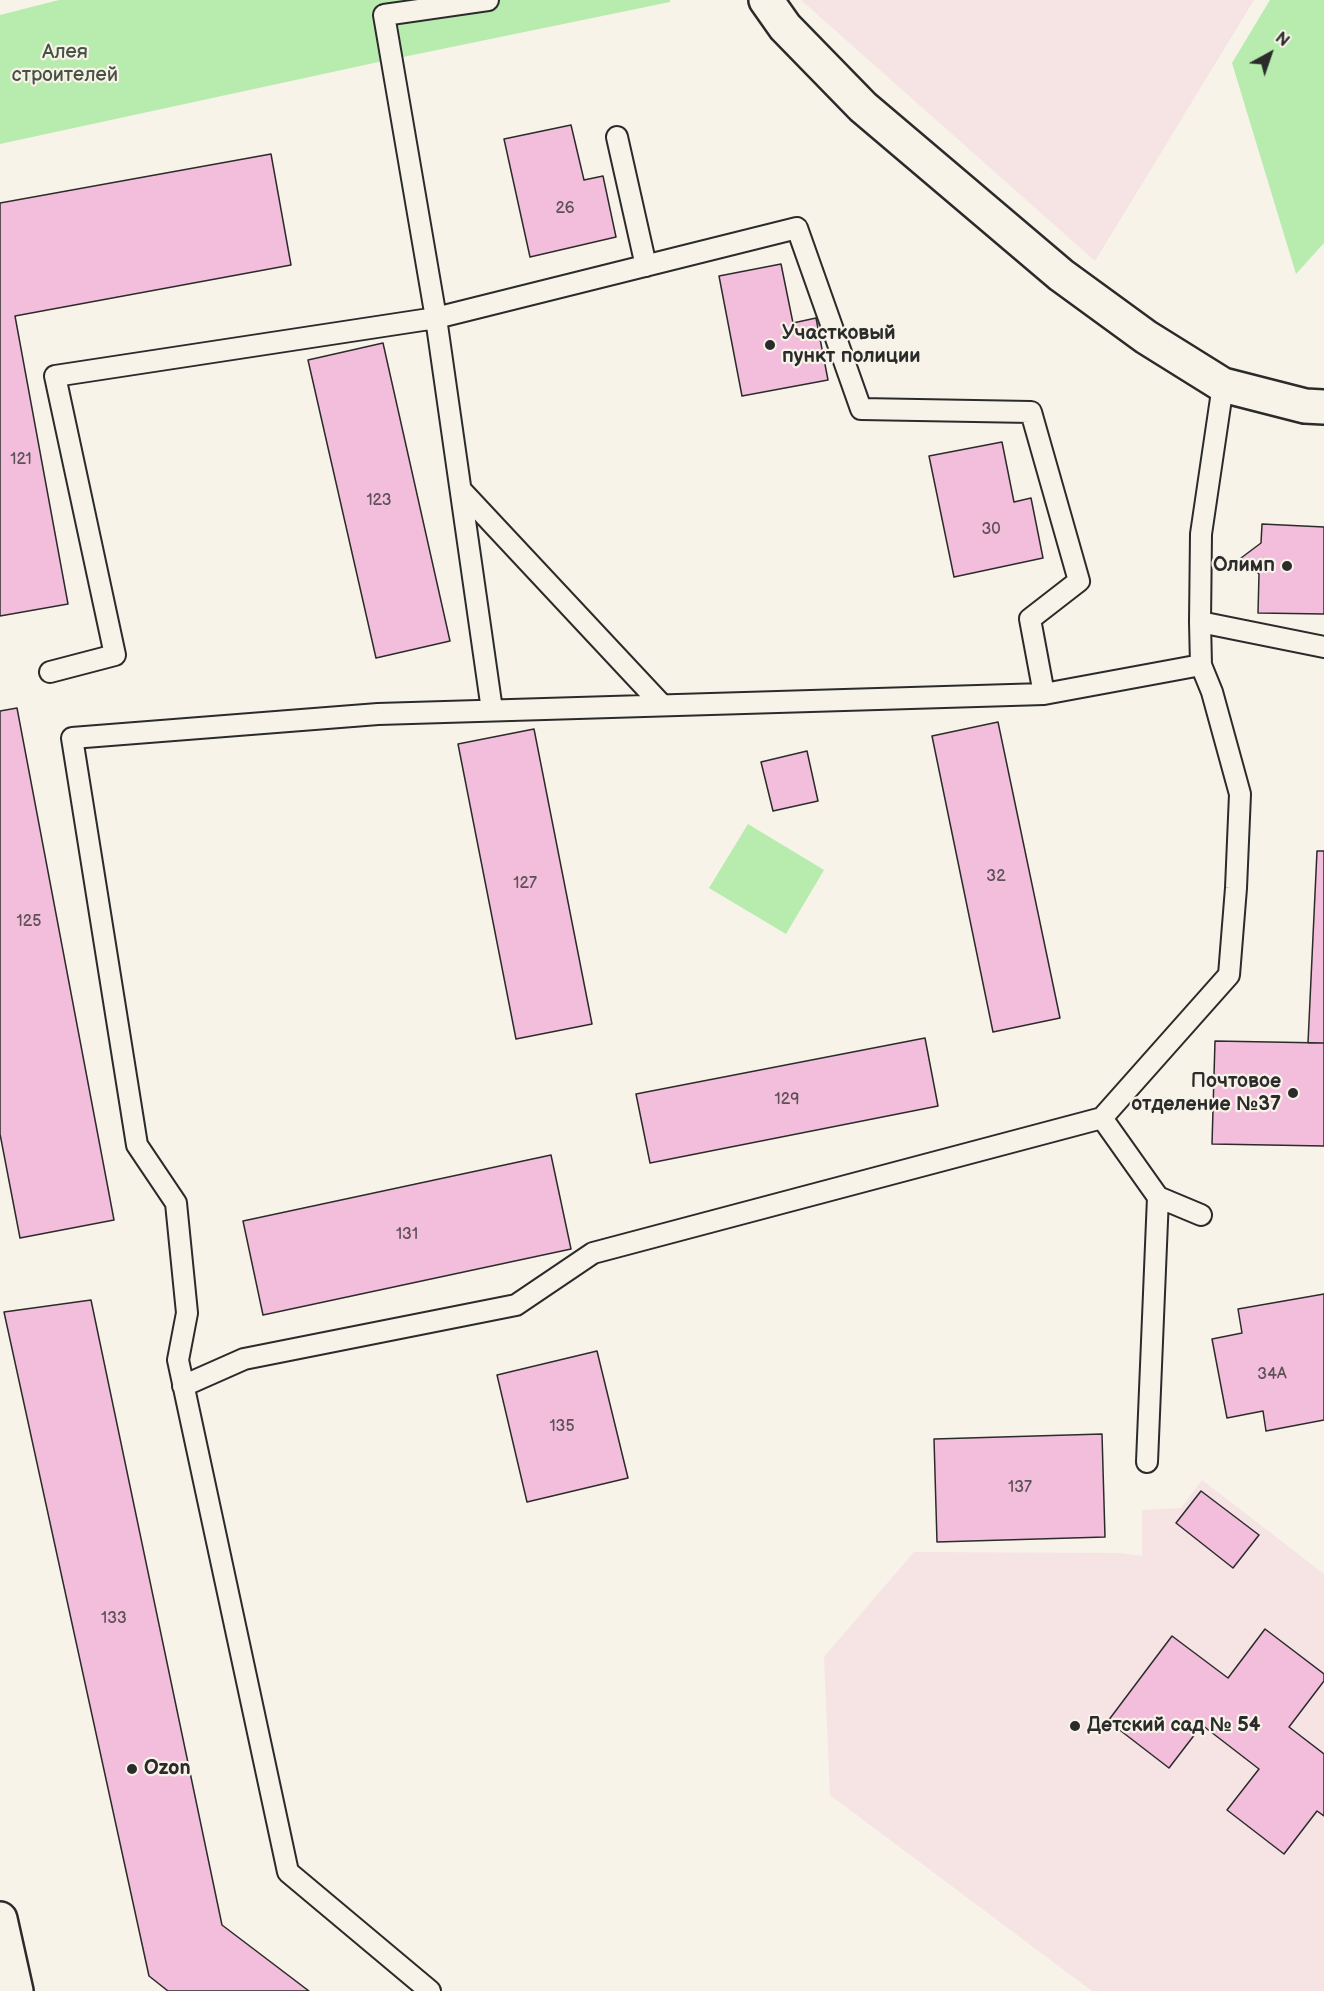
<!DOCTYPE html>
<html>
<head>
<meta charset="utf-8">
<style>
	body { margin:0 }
	#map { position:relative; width:1324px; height:1991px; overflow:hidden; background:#f7f3e8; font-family:"Balsamiq Sans",sans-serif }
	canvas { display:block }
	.north { position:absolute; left:1240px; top:24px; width:60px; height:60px; -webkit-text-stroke:4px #f7f3e8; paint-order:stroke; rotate:40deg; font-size:16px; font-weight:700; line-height:24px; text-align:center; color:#2b2b2b }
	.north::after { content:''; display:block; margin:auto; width:21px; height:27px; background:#2b2b2b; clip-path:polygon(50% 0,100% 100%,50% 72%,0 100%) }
</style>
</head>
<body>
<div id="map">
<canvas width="1324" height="1991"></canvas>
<div class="north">N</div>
</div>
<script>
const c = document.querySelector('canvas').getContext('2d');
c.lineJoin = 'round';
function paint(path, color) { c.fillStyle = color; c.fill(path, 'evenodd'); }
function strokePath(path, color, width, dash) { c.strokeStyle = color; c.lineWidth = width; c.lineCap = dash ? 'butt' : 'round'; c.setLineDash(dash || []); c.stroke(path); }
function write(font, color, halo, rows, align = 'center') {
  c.font = font + ' "Balsamiq Sans",sans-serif'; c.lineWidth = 4.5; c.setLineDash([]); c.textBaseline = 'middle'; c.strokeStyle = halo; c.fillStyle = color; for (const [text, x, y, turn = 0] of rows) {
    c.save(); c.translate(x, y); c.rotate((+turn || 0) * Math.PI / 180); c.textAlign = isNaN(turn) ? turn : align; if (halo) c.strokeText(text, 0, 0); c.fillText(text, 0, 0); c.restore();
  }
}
const built = new Path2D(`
	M801,0H1254L1095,261Z
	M1202,1480L1324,1574V1991H1092L830,1795L824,1657L914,1552L1119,1553L1142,1556V1510L1181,1508Z`);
const green = new Path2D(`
	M59,0H670V2L374,63L0,144V15Z
	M1270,0H1324V243L1296,274L1232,63Z
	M748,824L824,870L786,934L709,888Z`);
const building = new Path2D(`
	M571,125L584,180L603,176L616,237L530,257L504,139Z
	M271,154L291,265L15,316L68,604L0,616V203Z
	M781,264L793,323L816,318L828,380L742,396L719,276Z
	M383,343L450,641L376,658L308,360Z
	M1002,442L1014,502L1031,498L1043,558L954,577L929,456Z
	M1262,524L1324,527V614L1258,613L1259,574L1241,558L1261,543Z
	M17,708L114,1220L20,1238L0,1134V711Z
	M998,722L1060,1018L993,1032L932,736Z
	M534,729L592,1024L516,1039L458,744Z
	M807,751L818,801L773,811L761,762Z
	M1317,851H1324V1043H1308Z
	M925,1038L938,1106L650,1163L636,1094Z
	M1215,1041L1324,1043V1146L1212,1144Z
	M551,1155L571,1249L263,1315L243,1221Z
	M1324,1294V1420L1266,1431L1263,1411L1227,1418L1212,1339L1242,1333L1238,1309Z
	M91,1300L222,1925L309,1991H168L149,1976L4,1312Z
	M597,1351L628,1478L527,1502L497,1375Z
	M1102,1434L1105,1537L937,1542L934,1439Z
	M1201,1491L1259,1535L1233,1568L1176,1523Z
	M1265,1629L1324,1674V1681L1289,1727L1324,1754V1816L1317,1811L1284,1854L1227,1810L1259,1769L1202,1725L1169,1768L1108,1721L1172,1636L1228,1678Z`);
const service = new Path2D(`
	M617,137L646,266
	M461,490L662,705
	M1200,622L1201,534L1223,385
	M50,672L115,655L55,376L436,318L384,15L488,0
	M492,710L436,318L797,228L861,409L1031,412L1079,581L1030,619L1044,694L1201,665
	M1102,1118L1229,975L1236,888L1240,794L1212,692L1201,665L1200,622L1324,647
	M1158,1197L1201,1215
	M183,1386L244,1359L516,1305L593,1253L1102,1118L1158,1197L1147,1462
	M430,1991L288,1872L178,1360L187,1313L176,1203L137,1145L72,738L378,714L1044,694`);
const minor = new Path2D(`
	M766,0L785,27L863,107L1061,275L1146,337L1223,385L1305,406L1324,407`);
const primary = new Path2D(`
	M0,1919L16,1991`);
const markers = [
	[770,345,6,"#2b2b2b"],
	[1287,566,6,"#2b2b2b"],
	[1293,1093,6,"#2b2b2b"],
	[1075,1726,6,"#2b2b2b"],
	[132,1769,6,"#2b2b2b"]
];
const numberNames = [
	["26",565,209],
	["121",21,460],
	["123",379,501],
	["30",991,530],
	["32",996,877],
	["127",525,884],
	["125",29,922],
	["129",787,1100],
	["131",407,1235],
	["34А",1272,1375],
	["135",562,1427],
	["137",1020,1488],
	["133",114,1619]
];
const parkNames = [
	["Алея",65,53],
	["строителей",65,76]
];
const poiNames = [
	["Участковый",782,334],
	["пункт полиции",782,357],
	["Олимп",1275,566,"right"],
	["Почтовое",1281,1082,"right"],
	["отделение №37",1281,1105,"right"],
	["Детский сад № 54",1087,1726],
	["Ozon",144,1769]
];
paint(built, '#f6e3e4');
paint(green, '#b7ecae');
paint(building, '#f2bedb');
strokePath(building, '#2b2b2b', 1.5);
strokePath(service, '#2b2b2b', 24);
strokePath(minor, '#2b2b2b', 38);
strokePath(primary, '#2b2b2b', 38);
strokePath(service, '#f7f3e8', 20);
strokePath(minor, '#f7f3e8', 33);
strokePath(primary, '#f7f3e8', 33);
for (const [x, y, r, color] of markers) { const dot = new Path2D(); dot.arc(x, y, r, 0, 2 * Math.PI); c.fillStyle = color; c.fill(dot); strokePath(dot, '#f7f3e8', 2); }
write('16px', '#5d5057', null, numberNames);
write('20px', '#475245', '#f7f3e8', parkNames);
write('bold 20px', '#2b2b2b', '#f7f3e8', poiNames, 'left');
</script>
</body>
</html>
